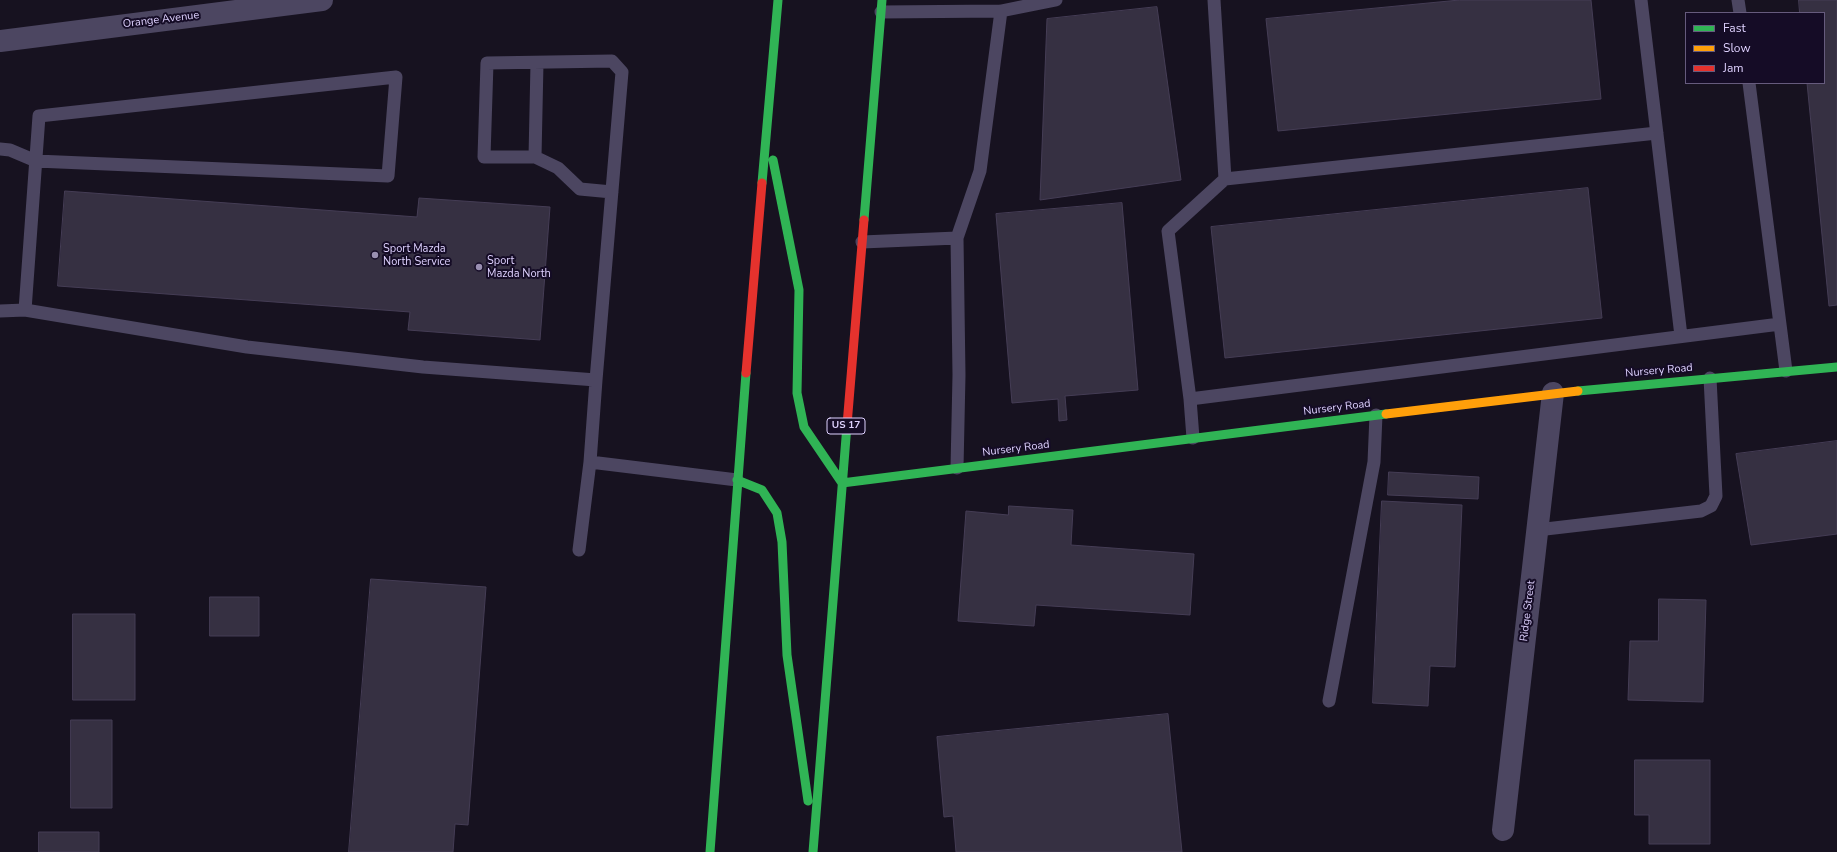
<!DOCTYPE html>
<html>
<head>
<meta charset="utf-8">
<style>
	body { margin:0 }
	#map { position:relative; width:1837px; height:852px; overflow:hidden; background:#171220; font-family:"Nunito Sans",sans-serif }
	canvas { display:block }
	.legend { position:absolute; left:1685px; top:12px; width:140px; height:72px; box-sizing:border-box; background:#150c26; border:1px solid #665b7d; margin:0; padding:5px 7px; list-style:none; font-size:12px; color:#dfd2ff }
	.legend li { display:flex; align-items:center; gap:8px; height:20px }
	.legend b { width:20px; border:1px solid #665b7d }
</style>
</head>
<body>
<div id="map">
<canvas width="1837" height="852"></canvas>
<ul class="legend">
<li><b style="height:5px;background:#30b455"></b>Fast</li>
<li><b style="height:5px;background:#ff9f0a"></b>Slow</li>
<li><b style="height:5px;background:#e5322d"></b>Jam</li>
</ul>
</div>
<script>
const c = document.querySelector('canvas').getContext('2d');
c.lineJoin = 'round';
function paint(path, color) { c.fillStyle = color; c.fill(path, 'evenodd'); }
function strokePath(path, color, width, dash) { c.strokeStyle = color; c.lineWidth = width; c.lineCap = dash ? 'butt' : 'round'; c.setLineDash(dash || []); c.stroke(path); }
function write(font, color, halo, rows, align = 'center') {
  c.font = font + ' "Nunito Sans",sans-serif'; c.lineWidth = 4; c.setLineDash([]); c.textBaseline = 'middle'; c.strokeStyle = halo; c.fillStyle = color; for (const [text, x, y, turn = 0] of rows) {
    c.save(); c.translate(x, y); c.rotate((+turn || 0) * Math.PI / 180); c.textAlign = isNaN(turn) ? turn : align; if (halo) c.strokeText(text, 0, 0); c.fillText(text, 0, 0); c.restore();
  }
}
const building = new Path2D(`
	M1460,0H1591L1601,99L1278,131L1266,19Z
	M1799,0H1837V305L1829,306L1807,83H1824V13H1800Z
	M1157,7L1181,180L1040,200L1047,19Z
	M1588,188L1602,318L1225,358L1211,227Z
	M65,191L417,217L419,198L550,207L540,340L408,330L410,312L58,286Z
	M1122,203L1138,390L1065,396L1067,420L1059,421L1058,399L1012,403L996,214Z
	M1837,441V534L1751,545L1736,454Z
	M1389,472L1479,477L1478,499L1388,495Z
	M1382,501L1462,505L1455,667L1430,666L1428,706L1373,703Z
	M1009,506L1073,510L1071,545L1194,554L1190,615L1036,605L1034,626L958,621L966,511L1008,515Z
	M371,579L486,587L468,825L455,824L453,852H349Z
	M210,597H259V636H210Z
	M1659,599L1706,600L1703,702L1628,700L1630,641H1658Z
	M73,614H135V700H73Z
	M1168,714L1182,852H956L953,816L944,817L937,737Z
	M71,720H112V808H71Z
	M1635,760H1710V844H1649V815H1635Z
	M39,832H99V852H39Z`);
const lane = new Path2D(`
	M1214,0L1225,179L1168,231L1190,399L1780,324
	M1641,0L1681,336
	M1738,0L1740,13
	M881,12L1001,11L1056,0
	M1749,83L1786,371
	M0,149L10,150L36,161L388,176L396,77L39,116L25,310L247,347L423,367L596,380L590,462
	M535,157L537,63
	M1225,179L1657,133
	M957,238L980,171L1001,11
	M862,242L957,238L959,375L957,468
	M0,311L25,310
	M596,380L622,72L612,61L487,63L484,157H535L558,168L580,189L612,192
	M1190,399L1193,438
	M1537,530L1701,511L1711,506L1716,496L1710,378
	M579,550L590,462L737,480
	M1329,701L1374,462L1376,415`);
const street = new Path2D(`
	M0,41L322,0
	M1503,830L1553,393`);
const fast = new Path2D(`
	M773,160L799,290L797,393L804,427L842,483
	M762,183L778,0
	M864,220L882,0
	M1578,391L1837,367
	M737,480L762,490L777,513L782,542L787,655L808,801
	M842,483L1386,414
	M710,852L746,373
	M813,852L847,425`);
const slow = new Path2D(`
	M1386,414L1578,391`);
const jam = new Path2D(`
	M746,373L762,183
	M847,425L864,220`);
const markers = [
	[375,255,4,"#998fb1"],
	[479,267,4,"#998fb1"]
];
const shields = [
	[846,426,38]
];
const shieldNames = [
	["US 17",846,426]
];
const streetNames = [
	["Orange Avenue",161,20,-7],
	["Nursery Road",1659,371,-5],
	["Nursery Road",1337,408,-7],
	["Nursery Road",1016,449,-7],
	["Ridge Street",1528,611,-83]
];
const poiNames = [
	["Sport Mazda",383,249],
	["North Service",383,262],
	["Sport",487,261],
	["Mazda North",487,274]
];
paint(building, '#363042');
strokePath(building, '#453d55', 1);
strokePath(lane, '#4c4661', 13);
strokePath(street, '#4c4661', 22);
strokePath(fast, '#30b455', 9);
strokePath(slow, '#ff9f0a', 9);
strokePath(jam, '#e5322d', 9);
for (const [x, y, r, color] of markers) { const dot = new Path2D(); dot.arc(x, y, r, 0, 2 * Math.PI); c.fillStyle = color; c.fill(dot); strokePath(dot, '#150c26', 1.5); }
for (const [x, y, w] of shields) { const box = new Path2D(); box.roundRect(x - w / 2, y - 8, w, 16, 3); c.fillStyle = '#150c26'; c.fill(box); strokePath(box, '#dfd2ff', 1); }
write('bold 10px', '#dfd2ff', null, shieldNames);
write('11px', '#dfd2ff', '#150c26', streetNames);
write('11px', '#dfd2ff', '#150c26', poiNames, 'left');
</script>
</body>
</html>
